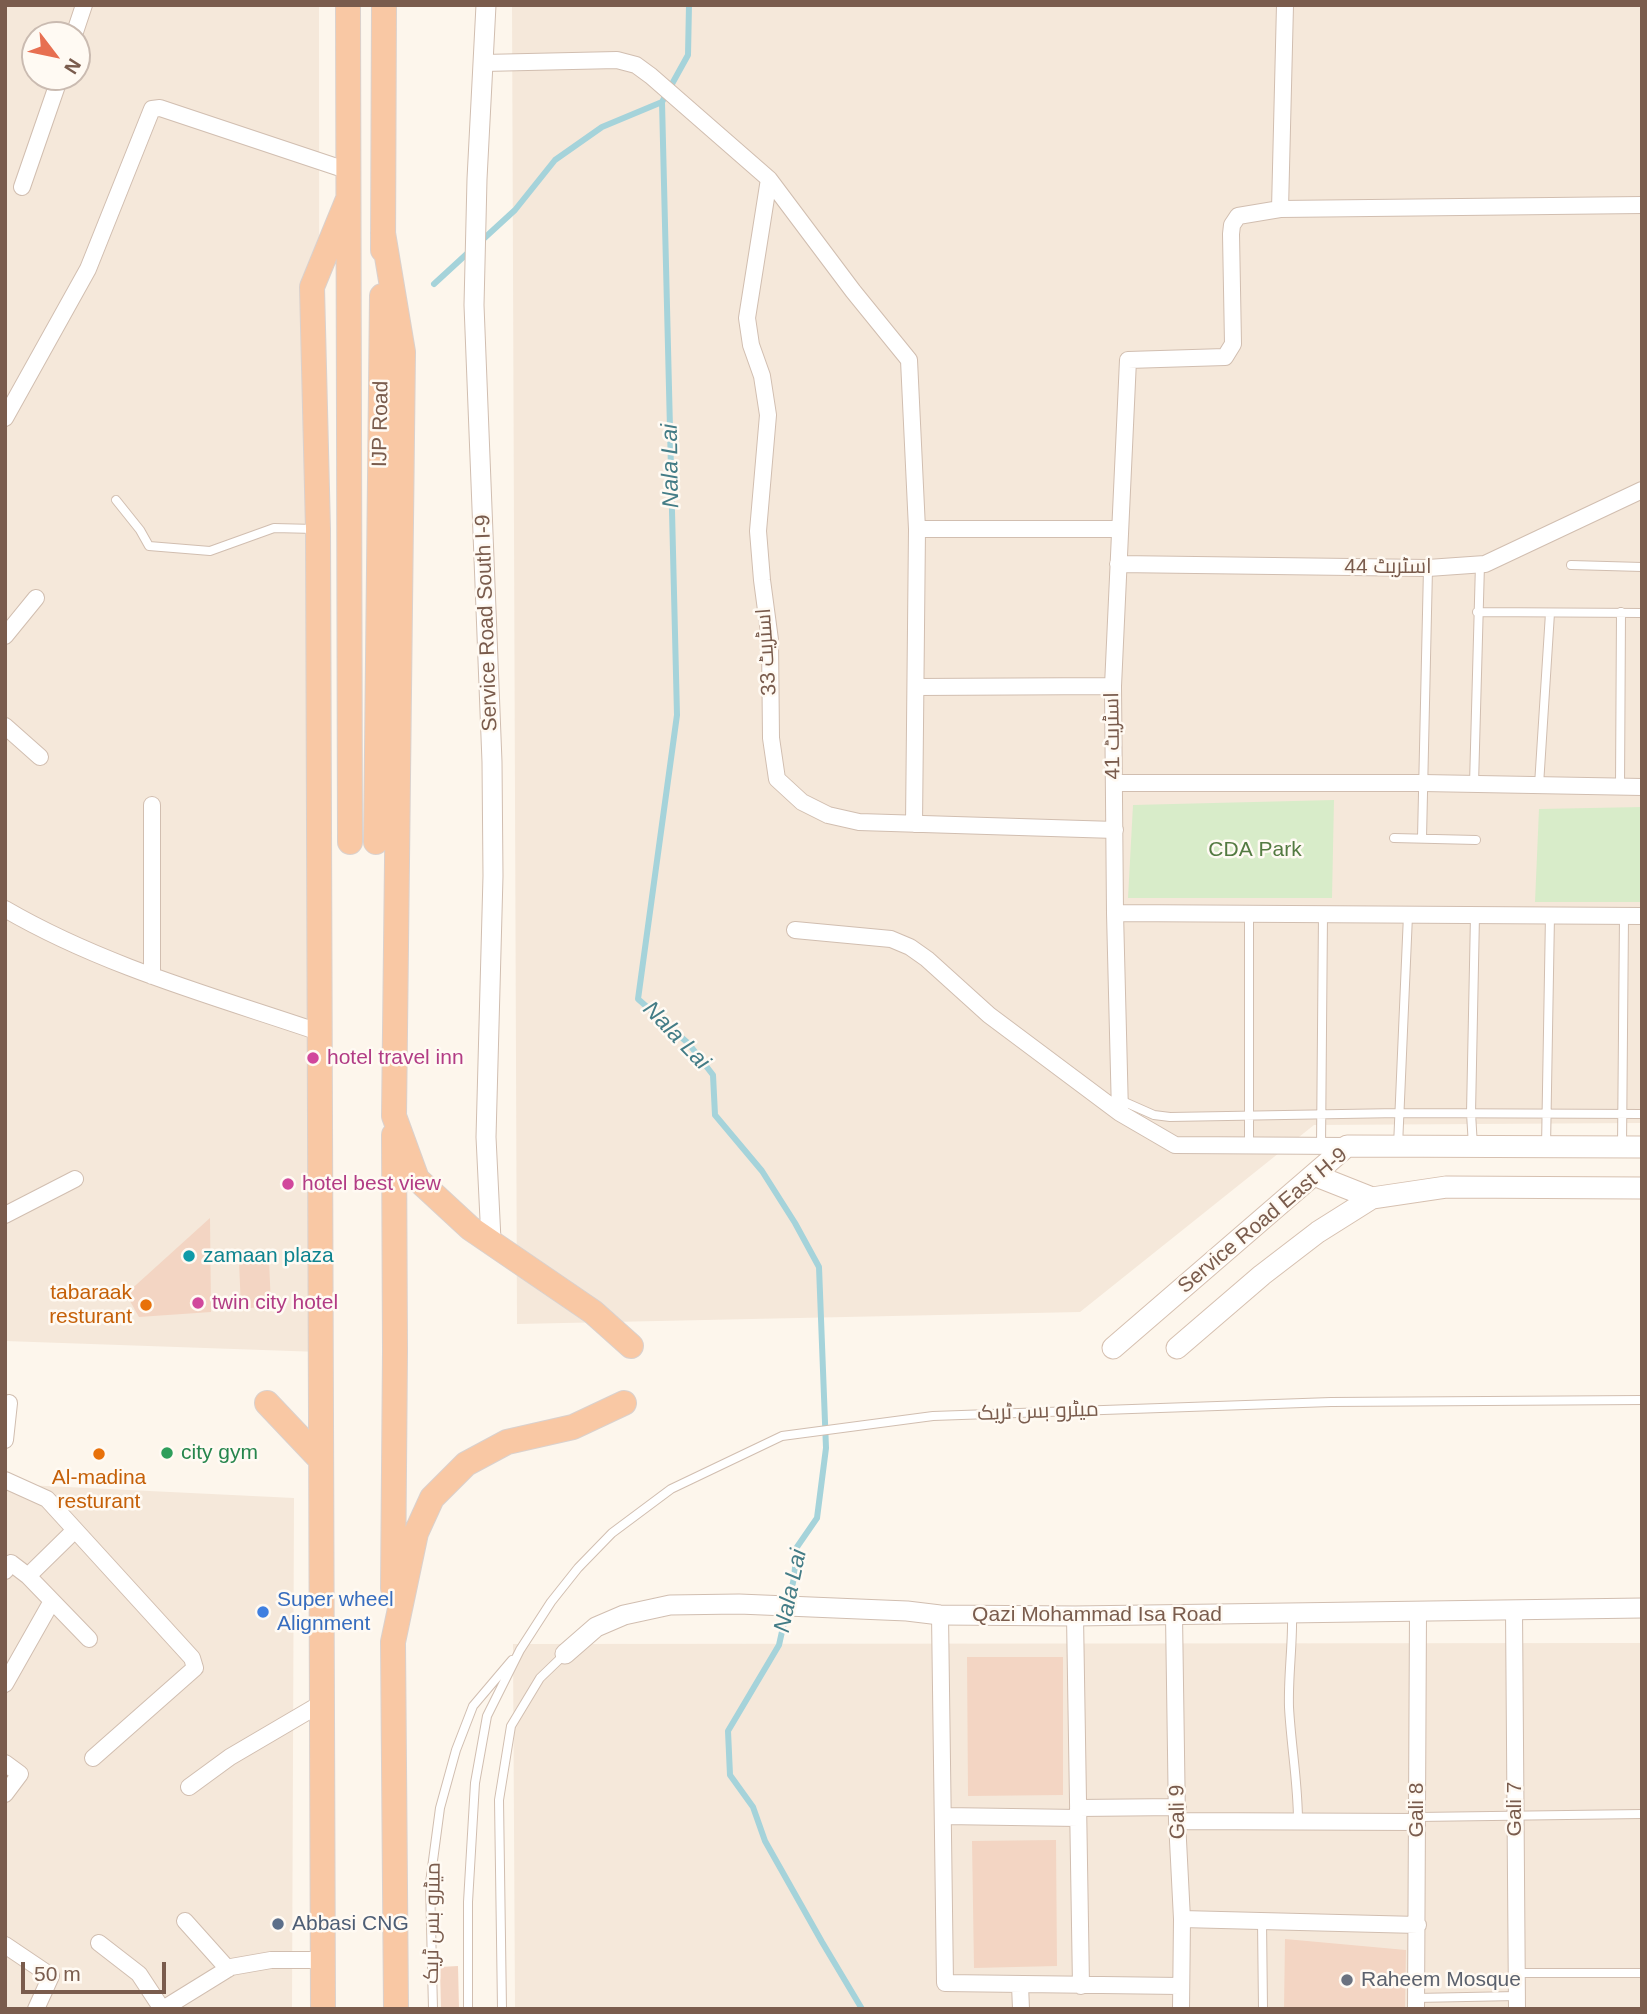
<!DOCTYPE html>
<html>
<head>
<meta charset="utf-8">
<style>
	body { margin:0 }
	#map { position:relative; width:1647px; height:2014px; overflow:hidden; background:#fdf6ec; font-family:Arial,sans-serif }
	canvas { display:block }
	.frame { position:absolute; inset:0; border:7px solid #7a5c4d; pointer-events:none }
	.north { position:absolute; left:21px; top:21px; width:70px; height:70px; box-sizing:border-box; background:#fffaf3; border:2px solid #cabbb1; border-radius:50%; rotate:122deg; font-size:19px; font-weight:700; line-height:28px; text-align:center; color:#7a5c4d }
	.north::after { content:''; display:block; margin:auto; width:24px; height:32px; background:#e76f51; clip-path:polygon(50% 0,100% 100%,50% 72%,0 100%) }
	.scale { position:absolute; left:21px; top:1962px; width:145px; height:32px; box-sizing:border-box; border:4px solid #7a5c4d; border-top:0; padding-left:9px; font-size:21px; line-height:24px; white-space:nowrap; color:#7a5c4d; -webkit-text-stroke:5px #fffaf3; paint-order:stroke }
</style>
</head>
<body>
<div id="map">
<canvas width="1647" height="2014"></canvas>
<div class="frame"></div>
<div class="north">N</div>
<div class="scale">50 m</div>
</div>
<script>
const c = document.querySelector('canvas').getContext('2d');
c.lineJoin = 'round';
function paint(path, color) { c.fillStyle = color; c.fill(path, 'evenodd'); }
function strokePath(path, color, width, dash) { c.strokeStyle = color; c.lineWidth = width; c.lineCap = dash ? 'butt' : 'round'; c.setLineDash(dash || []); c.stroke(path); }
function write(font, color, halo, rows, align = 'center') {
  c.font = font + ' Arial,Cairo,sans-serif'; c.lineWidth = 5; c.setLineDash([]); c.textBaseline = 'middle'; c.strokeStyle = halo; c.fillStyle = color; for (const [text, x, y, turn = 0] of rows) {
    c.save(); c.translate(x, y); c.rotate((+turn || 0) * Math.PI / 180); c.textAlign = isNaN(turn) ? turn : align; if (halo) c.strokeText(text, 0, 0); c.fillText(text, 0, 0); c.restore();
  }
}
const residential = new Path2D(`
	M5,5H319L320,1352L5,1341ZM35,35H77V77H35Z
	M512,5H1642V1123L1314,1125L1080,1312L517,1324Z
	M5,1484L294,1498L292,2009H5Z
	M1642,1643V2009H515L513,1644Z`);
const green = new Path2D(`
	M1334,800L1332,898H1128L1133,805Z
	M1642,807V902H1535L1539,809Z`);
const stream = new Path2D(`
	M689,5L688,55L662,102L677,715L638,999L689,1044L713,1075L715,1115L762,1171L795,1223L819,1267L826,1448L817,1518L797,1547L794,1578L779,1645L728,1731L730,1775L753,1807L765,1841L822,1942L862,2009
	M479,243L515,210L555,160L602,127L662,102
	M434,284L471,250`);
const building = new Path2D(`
	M210,1218L211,1312L139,1317L126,1294Z
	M269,1260L271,1306L241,1309L239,1261Z
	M967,1657H1063V1795L968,1796Z
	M1056,1840L1057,1966L974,1968L972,1841Z
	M1285,1939L1406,1950L1405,2009H1284Z
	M458,1966L459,2009H441L440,1967Z`);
const service = new Path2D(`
	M116,500L140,530L149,546L210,551L274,528L315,529
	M1571,565L1642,567
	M1477,612L1642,613
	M1474,784L1480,564
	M1539,785L1550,613
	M1620,786L1621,612
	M1394,838L1476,840
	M1422,838L1428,568
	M1249,914V1145
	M1120,1100L1154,1115L1170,1117L1399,1113L1642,1114
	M1321,1146L1323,914
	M1398,1146L1408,915
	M1473,1146L1471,1113L1475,915
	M1546,1147L1550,915
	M1622,1147L1624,916
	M1292,1613C1293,1644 1288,1675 1289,1707C1291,1745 1298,1783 1298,1821
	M1417,1817L1642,1814
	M1262,1921L1263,2009
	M1517,1973H1642
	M1416,1998L1517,1996
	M433,2009L430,1883L440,1808L456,1750L473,1706L512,1660
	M468,2009V1902L475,1783L487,1716L520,1650L551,1602L578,1568L612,1533L671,1489L782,1436L933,1416L1331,1402L1642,1400
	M502,2009L499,1800L511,1726L540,1678L565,1654`);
const minor = new Path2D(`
	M74,35L84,5
	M483,63L617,60L636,65L651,76L769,179L853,291L909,360L917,529L914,824
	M769,179L747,318L751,345L762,376L768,415L758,531L762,580L770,640L771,738L777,779L802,802L828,815L859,822L1115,830
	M22,187L60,77
	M1280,209L1285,5
	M5,418L88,269L152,109L160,108L349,171
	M917,529H1119
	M1118,564L1428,568L1485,564L1642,490
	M5,636L36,598
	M916,687L1113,686
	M5,726L40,757
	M1114,783H1423L1642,787
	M5,909C103,966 213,996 319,1032
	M1115,913L1642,916
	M795,930L891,939L910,947L927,959L989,1015L1120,1113L1175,1145L1347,1146
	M152,976V805
	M1120,1113L1115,913L1113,686L1128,360L1225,357L1233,344L1231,234L1232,225L1238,216L1280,209L1642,205
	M5,1215L75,1179
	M5,1440L9,1403
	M5,1480L47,1499L192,1658L195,1668L93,1758
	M75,1530L28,1576L89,1639
	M5,1571L11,1563L28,1576
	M1514,1610L1517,2009
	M940,1615L945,1983L1180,1986
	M1174,1615L1177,1821L1182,1919L1181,2009
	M1075,1616L1081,1986
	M5,1684L52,1601
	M5,1763L20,1774L5,1794
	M189,1787L230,1757L322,1703
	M1078,1808L1178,1807
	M945,1816L1078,1818
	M1177,1821L1417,1822
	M1182,1919L1418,1925
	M185,1921L228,1969
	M99,1943L139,1974L162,2009
	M5,1945L51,1976L36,2009
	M1020,1985L1021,2009
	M163,2009L231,1967L271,1960H322
	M1416,2009L1418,1612`);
const tertiary = new Path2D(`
	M486,5L477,179L474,305L492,762L493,876L486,1137L491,1240
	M565,1654L596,1627L624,1615L670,1605L739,1604L907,1611L940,1615L1075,1616L1642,1608`);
const secondary = new Path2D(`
	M1314,1175L1372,1198
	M1113,1348L1347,1146L1642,1147
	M1177,1348L1262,1275L1318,1232L1372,1198L1446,1187L1642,1188`);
const trunk = new Path2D(`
	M348,5L350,842
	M383,233L403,352L394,1116L417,1179L470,1228L593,1312L631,1346
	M383,250L384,5
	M376,842L382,296
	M267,1403L321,1460
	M393,1588L395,1351L394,1135
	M323,2009L318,529L312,287L348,199
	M396,2009L393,1642L416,1533L432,1498L466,1464L507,1442L573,1427L624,1403`);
const markers = [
	[313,1058,7,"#d1479c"],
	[288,1184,7,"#d1479c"],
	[189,1256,7,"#0f9aa8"],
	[198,1303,7,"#d1479c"],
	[146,1305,7,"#e8710a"],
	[167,1453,7,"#2e9e5b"],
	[99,1454,7,"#e8710a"],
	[263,1612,7,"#3f7fe0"],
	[278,1924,7,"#5c6f8a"],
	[1347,1980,7,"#6b7280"]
];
const streetNames = [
	["IJP Road",381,424,-89],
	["اسٹریٹ 44",1388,567],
	["Service Road South I-9",487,623,-92],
	["اسٹریٹ 33",767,652,-94],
	["اسٹریٹ 41",1113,736,-91],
	["Service Road East H-9",1263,1221,-40],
	["میٹرو بس ٹریک",1038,1412,-2],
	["Qazi Mohammad Isa Road",1097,1615],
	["Gali 7",1515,1809,-90],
	["Gali 8",1417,1810,-90],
	["Gali 9",1178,1812,-91],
	["میٹرو بس ٹریک",433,1923,-89]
];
const parkNames = [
	["CDA Park",1255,850]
];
const hotelNames = [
	["hotel travel inn",327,1058],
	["hotel best view",302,1184],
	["twin city hotel",212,1303]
];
const cultureNames = [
	["zamaan plaza",203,1256]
];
const foodNames = [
	["tabaraak",132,1293],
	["resturant",132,1317],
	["Al-madina",99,1478,"center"],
	["resturant",99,1502,"center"]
];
const leisureNames = [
	["city gym",181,1453]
];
const shopNames = [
	["Super wheel",277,1600],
	["Alignment",277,1624]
];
const serviceNames = [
	["Abbasi CNG",292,1924]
];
const worshipNames = [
	["Raheem Mosque",1361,1980]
];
const waterNames = [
	["Nala Lai",671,466,-91],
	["Nala Lai",676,1036,46],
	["Nala Lai",791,1591,-78]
];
paint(residential, '#f5e8da');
paint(green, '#d8ecc9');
strokePath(stream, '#a5d3da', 6);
paint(building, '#f3d5c3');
strokePath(service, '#d1beb0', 10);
strokePath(minor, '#d1beb0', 18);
strokePath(tertiary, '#d1beb0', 21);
strokePath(secondary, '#d6c0b0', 23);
strokePath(trunk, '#dad1cd', 26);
strokePath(service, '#fff', 8);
strokePath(minor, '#fff', 16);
strokePath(tertiary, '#fff', 19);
strokePath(secondary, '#fff', 21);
strokePath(trunk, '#f9c8a4', 24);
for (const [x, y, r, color] of markers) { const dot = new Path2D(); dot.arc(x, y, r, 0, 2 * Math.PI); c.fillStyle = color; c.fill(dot); strokePath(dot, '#fffaf3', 2.5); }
write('21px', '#7a5c4d', '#fffaf3', streetNames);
write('21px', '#537a41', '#fffaf3', parkNames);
write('21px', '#b23c85', '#fffaf3', hotelNames, 'left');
write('21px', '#0d838f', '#fffaf3', cultureNames, 'left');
write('21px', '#c56008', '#fffaf3', foodNames, 'right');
write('21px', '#27864d', '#fffaf3', leisureNames, 'left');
write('21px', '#366cbe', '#fffaf3', shopNames, 'left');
write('21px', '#4e5e75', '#fffaf3', serviceNames, 'left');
write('21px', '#5b616d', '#fffaf3', worshipNames, 'left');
write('italic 23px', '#437c86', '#fffaf3', waterNames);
</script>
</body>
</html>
